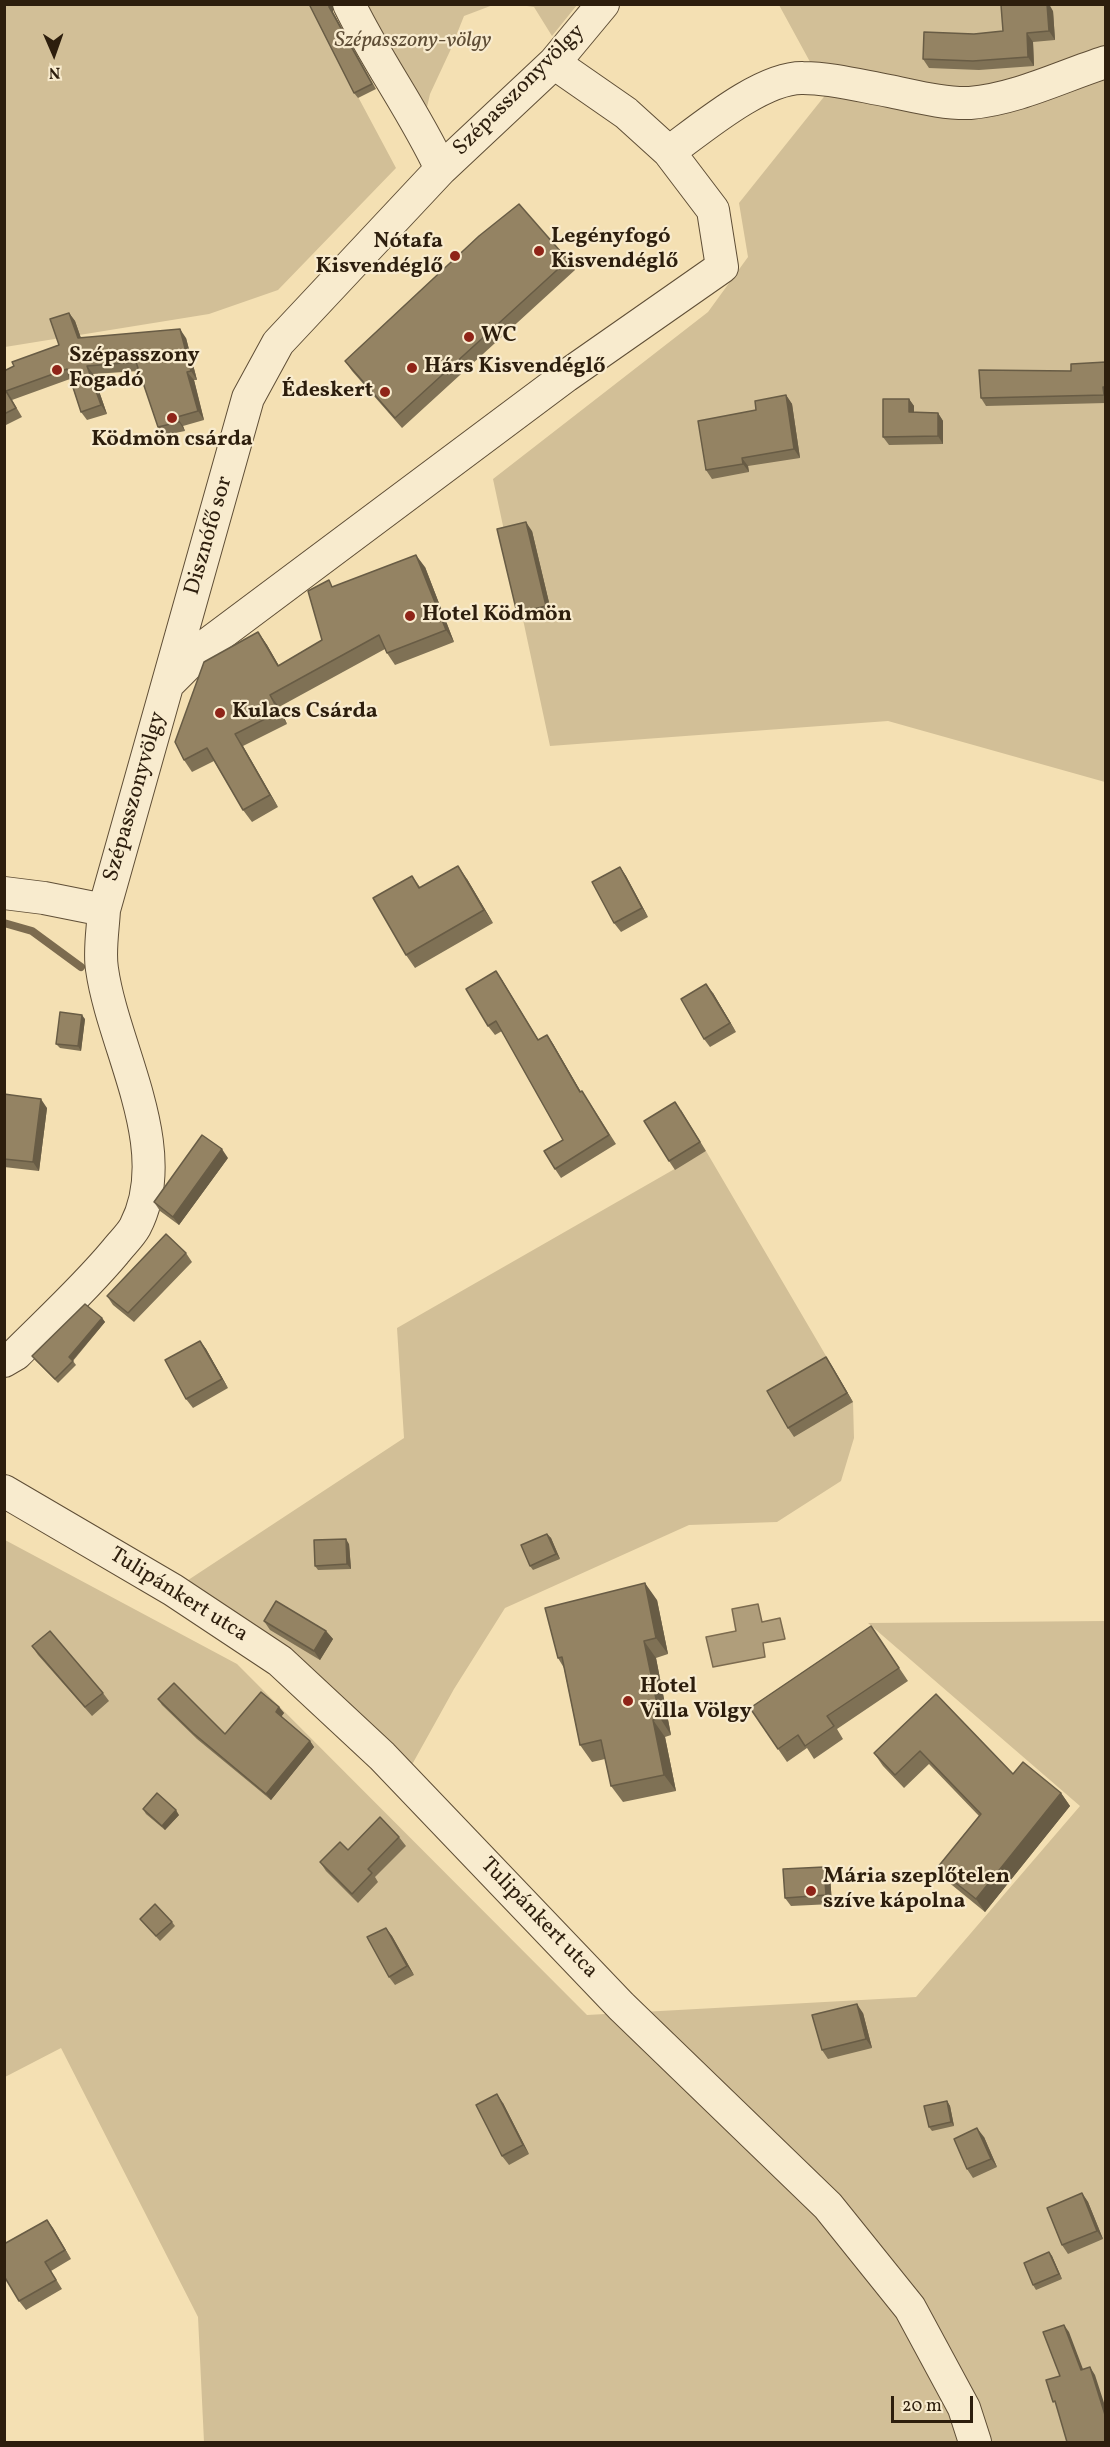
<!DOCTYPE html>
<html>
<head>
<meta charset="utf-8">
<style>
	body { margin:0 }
	#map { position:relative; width:1110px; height:2447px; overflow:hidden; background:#f4e0b3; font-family:Vollkorn,serif }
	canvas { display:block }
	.frame { position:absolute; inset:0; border:6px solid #2d1e0d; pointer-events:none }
	.north { position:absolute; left:24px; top:24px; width:60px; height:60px; -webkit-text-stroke:4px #f8ebce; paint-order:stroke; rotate:178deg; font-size:16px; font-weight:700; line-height:24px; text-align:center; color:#2d1e0d }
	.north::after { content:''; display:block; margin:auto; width:21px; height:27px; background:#2d1e0d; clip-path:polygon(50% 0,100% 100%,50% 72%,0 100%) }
	.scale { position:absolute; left:891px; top:2396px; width:82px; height:27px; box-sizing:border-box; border:3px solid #2d1e0d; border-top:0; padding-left:8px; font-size:18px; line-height:21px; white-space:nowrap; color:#2d1e0d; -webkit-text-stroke:4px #f8ebce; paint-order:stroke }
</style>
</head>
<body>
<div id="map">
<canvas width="1110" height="2447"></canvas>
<div class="frame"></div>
<div class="north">N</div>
<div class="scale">20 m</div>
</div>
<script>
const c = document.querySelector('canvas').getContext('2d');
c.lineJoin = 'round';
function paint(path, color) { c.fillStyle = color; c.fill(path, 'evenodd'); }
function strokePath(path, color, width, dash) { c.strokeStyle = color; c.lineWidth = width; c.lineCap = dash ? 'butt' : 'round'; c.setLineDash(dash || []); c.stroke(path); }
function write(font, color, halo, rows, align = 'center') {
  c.font = font + ' Vollkorn,serif'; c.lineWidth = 4.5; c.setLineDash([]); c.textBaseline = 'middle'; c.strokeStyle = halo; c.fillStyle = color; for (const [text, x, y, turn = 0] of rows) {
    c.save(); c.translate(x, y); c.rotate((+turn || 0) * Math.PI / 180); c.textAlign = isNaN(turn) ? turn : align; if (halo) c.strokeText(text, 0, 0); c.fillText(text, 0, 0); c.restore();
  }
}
const green = new Path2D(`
	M5,5H309L396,168L278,290L209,314L5,347Z
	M349,5H493L464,16L450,51L430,94L422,129Z
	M520,5L577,4V5L552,36L534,7Z
	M779,5H1105V782L888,721L550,746L493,479L708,312L748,257L739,203L827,93Z
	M706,1151L853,1402L854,1438L841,1481L777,1522L689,1525L505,1608L454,1689L404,1779L173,1590L404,1438L397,1328Z
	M5,1540L237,1664L587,2015L916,1997L1080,1806L868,1623L1105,1621V2442H204L198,2317L61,2048L5,2077Z`);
const water = new Path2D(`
	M758,1604L762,1622L780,1618L785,1639L763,1643L765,1657L713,1667L706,1637L736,1631L732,1609Z`);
const stream = new Path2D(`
	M4,923L32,931L81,967`);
const minor = new Path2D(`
	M349,4C377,62 414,111 441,169
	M669,152C702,128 762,77 803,78C832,78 861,86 889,91C914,96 944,104 970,103C1017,99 1062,76 1106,62
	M170,682L209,643L566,376L722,267L713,210L669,152L626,113L554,63
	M4,893L44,898L104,910
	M4,1361L16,1354C50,1320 85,1288 115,1252C121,1244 130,1236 135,1227C176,1149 113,1048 102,969C99,951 103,929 104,910L248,398L278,343L441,169L554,63L603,4
	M4,1491L173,1590L280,1661L382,1756L621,2006L828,2206L910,2308L964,2408L975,2442`);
const wall = new Path2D(`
	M309,4H333V12L376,89L358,98L354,93Z
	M1053,11L1055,40L1033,42L1034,66L979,70L929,68L923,59L974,34L1003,31Z
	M568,260L575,270L402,428L352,371L345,361Z
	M69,313L75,321L81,338H186L197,380H194L204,420L183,426L185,431L165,435L158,427L139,371L93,374L107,414L87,420L81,412L70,379L12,400L22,417L4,426V371L59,345Z
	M1106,362V403L986,406L981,398L1071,371Z
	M786,395L792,404L800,458L748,466L749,472L712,479L706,470L756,410Z
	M909,399L914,406V412L938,413L943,421V444L889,445L883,437Z
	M532,531L552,615L524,622L517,613Z
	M425,567L454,642L395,665L387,653L385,649L279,707L287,724L243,746L278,807L252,822L243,810L214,761L192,772L184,760L258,632L267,645L279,666L322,640L334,586Z
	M620,867L626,876L648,917L621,932L614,923Z
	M412,876L420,887L467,879L493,923L415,968L406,955Z
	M502,980L538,1040L547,1035L553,1044L581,1092L588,1100L616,1144L561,1178L555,1169L563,1140L502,1031L495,1035L488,1026Z
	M713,993L736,1032L710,1047L704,1039Z
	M85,1019L81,1051L60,1048L56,1044Z
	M4,1094L47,1108L39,1171L4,1167Z
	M681,1110L706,1151L675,1170L669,1161Z
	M228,1158L179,1225L160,1211L154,1202Z
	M186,1253L192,1262L134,1322L113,1305L107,1296Z
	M102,1318L105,1322L73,1361L76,1365L58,1383L36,1361L32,1356Z
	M200,1341L206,1349L228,1388L193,1408L186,1399Z
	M826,1357L853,1402L794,1437L788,1428Z
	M547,1534L551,1538L560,1559L533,1570L530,1566Z
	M349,1544L351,1569L318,1570L315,1566Z
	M657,1600L668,1654L656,1658L671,1735L665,1737L676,1791L623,1802L611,1786L605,1759L592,1762L580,1745L564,1668L558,1658Z
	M264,1621L326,1631L333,1639L320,1660L270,1630Z
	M871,1626L908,1681L837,1729L843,1739L814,1759L807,1748L787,1762L750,1708Z
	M32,1646L103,1693L109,1701L92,1716L38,1655Z
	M936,1694L1013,1774L1061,1793L1070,1806L985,1912L947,1881L937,1868L979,1816L929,1764L904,1788L883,1766L874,1753Z
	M158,1699L225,1734L279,1707L284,1713L281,1717L310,1741L314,1747L271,1800L197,1739L162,1705Z
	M143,1809L179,1815L165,1830L146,1814Z
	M399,1837L406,1846L375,1877L378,1882L358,1903L326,1871L320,1862L348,1850Z
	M830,1876L832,1904L791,1906L785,1898Z
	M140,1919L172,1922L175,1926L160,1941Z
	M386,1928L392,1936L414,1975L395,1985L389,1977Z
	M863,2013L872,2048L828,2059L822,2050Z
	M947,2101L950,2106L954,2126L932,2131L929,2127Z
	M503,2103L529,2154L509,2165L502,2156Z
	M984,2137L997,2167L973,2178L967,2169Z
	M1082,2193L1088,2202L1103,2239L1068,2254L1062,2245Z
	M47,2220L71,2259L51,2271L62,2289L26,2310L19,2301Z
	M1049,2252L1052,2256L1062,2279L1036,2290L1033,2285Z`);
const shadedWall = new Path2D(`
	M329,4H333V12L376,89L329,7Z
	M1047,4H1049L1053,11L1055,40L1049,31Z
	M1027,33L1033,42L1034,66L1028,57Z
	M69,313L75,321L84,347L78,338Z
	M180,329L186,338L197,380L191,371Z
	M87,366L93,374L107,414L101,405Z
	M187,372L194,380L204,420L198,411Z
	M1103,387L1106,390V398L1104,395Z
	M786,395L792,404L800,458L794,449Z
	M909,399L914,406V420L909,412Z
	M938,413L943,421V444L938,436Z
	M177,417L183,426L185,431L179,422Z
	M742,458L748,466L749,472L743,464Z
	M526,522L532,531L552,615L546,606Z
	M416,555L425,567L454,642L446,630Z
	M258,632L267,645L286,678L278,666Z
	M270,695L279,707L287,724L279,712Z
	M235,734L243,746L278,807L270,795Z
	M458,866L467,879L493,923L484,910Z
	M620,867L626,876L648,917L642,908Z
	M496,971L502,980L544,1049L538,1040Z
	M706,984L713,993L736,1032L730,1023Z
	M82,1015L85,1019L81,1051L78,1046Z
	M547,1035L553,1044L586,1101L580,1092Z
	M41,1099L47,1108L39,1171L33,1162Z
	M222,1149L228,1158L179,1225L173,1217Z
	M102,1318L105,1322L72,1361L69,1357Z
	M200,1341L206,1349L228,1388L222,1379Z
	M826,1357L832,1366L853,1402L847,1393Z
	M547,1534L551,1538L560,1559L556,1554Z
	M346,1539L349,1544L351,1569L347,1564Z
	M645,1583L657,1600L668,1654L656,1638Z
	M326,1631L333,1639L320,1660L314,1651Z
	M644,1641L656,1658L671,1735L660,1718Z
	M279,1707L284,1713L280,1718L276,1712Z
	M653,1720L665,1737L676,1791L664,1775Z
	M310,1741L314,1747L271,1800L266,1794Z
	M1061,1793L1070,1806L985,1912L976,1899Z
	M176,1810L179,1815L165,1830L162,1826Z
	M824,1867L830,1876L832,1904L826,1895Z
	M386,1928L392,1936L414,1975L407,1966Z
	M857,2004L863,2013L872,2048L866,2039Z
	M497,2094L503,2103L529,2154L523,2145Z
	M947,2101L950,2106L954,2126L951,2122Z
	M977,2128L984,2137L997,2167L991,2159Z
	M1082,2193L1088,2202L1103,2239L1097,2231Z
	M47,2220L53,2228L71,2259L65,2250Z
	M1049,2252L1052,2256L1062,2279L1059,2274Z
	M1064,2325L1069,2332L1086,2377L1081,2370Z
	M1090,2367L1095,2375L1106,2409V2418Z`);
const building = new Path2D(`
	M309,4H329V7L372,84L354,93Z
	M1012,4H1047L1049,31L1027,33L1028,57L973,61L923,59L924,32L974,34L1003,31L1001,5Z
	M519,204L568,260L395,418L345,361L479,236Z
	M69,313L78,338L180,329L191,371L187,372L198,411L177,417L179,422L158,427L136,362L87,366L101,405L81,412L67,369L6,391L16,408L4,414V371L14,366L12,362L59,345L50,319Z
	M1106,362V387H1103L1104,395L981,398L979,370L1071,371V364Z
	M786,395L794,449L742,458L743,464L706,470L698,421L756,410L755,401Z
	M883,399H909V412L938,413V436L883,437Z
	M526,522L546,606L517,613L497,529Z
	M416,555L446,630L387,653L379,635L270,695L279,712L235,734L270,795L243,810L207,748L184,760L175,742L204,662L258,632L278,666L322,640L308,591L329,580L332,587Z
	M458,866L484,910L406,955L373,898L412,876L419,888Z
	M620,867L642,908L614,923L592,882Z
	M496,971L538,1040L547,1035L580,1092L582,1091L609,1135L555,1169L544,1151L563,1140L496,1021L488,1026L466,989Z
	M706,984L730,1023L704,1039L681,999Z
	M60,1012L82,1015L78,1046L56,1044Z
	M4,1094L41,1099L33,1162L4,1159Z
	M675,1102L700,1142L669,1161L644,1121Z
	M202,1135L222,1149L173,1217L154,1202Z
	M166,1234L186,1253L128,1313L107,1296Z
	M85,1304L102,1318L69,1357L73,1361L55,1379L32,1356Z
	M200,1341L222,1379L186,1399L165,1360Z
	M826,1357L847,1393L788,1428L767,1391Z
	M547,1534L556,1554L530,1566L521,1545Z
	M346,1539L347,1564L315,1566L314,1540Z
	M645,1583L656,1638L644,1641L660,1718L653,1720L664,1775L611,1786L601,1740L580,1745L562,1657L558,1658L545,1608Z
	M276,1601L326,1631L314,1651L264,1621Z
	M871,1626L899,1668L827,1716L834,1726L805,1746L798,1735L778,1749L750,1708Z
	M50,1631L103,1693L85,1707L32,1646Z
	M174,1683L225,1734L261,1692L279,1707L276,1712L310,1741L266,1794L193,1733L158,1699Z
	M936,1694L1013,1774L1023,1762L1061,1793L976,1899L937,1868L981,1814L920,1751L895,1775L874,1753Z
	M157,1793L176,1810L162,1826L143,1809Z
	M380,1817L399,1837L368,1869L372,1873L352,1894L320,1862L340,1842L348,1850Z
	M824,1867L826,1895L785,1898L783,1869Z
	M155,1904L172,1922L156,1936L140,1919Z
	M386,1928L407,1966L389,1977L367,1937Z
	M857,2004L866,2039L822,2050L812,2015Z
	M497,2094L523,2145L502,2156L476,2105Z
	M947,2101L951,2122L929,2127L924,2106Z
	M977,2128L991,2159L967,2169L954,2139Z
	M1082,2193L1097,2231L1062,2245L1047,2208Z
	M47,2220L65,2250L45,2262L56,2280L19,2301L4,2276V2244Z
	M1049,2252L1059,2274L1033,2285L1024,2263Z
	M1064,2325L1081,2370L1090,2367L1106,2418V2442H1067L1055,2401L1053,2402L1046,2380L1060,2376L1043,2332Z`);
const markers = [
	[539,251,6,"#8f2418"],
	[455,256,6,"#8f2418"],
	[469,337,6,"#8f2418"],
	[412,368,6,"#8f2418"],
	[57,370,6,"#8f2418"],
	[385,392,6,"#8f2418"],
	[172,418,6,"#8f2418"],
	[410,616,6,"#8f2418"],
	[220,713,6,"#8f2418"],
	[628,1701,6,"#8f2418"],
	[811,1891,6,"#8f2418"]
];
const parkNames = [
	["Szépasszony-völgy",413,42]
];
const streetNames = [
	["Szépasszonyvölgy",520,91,-45],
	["Disznófő sor",210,536,-74],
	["Szépasszonyvölgy",136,797,-74],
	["Tulipánkert utca",178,1596,32],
	["Tulipánkert utca",538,1919,46]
];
const poiNames = [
	["Legényfogó",551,238],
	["Kisvendéglő",551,263],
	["Nótafa",443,243,"right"],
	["Kisvendéglő",443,268,"right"],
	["WC",481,337],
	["Szépasszony",69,357],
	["Fogadó",69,382],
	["Hárs Kisvendéglő",424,368],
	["Édeskert",373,392,"right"],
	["Ködmön csárda",172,441,"center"],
	["Hotel Ködmön",422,616],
	["Kulacs Csárda",232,713],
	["Hotel",640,1688],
	["Villa Völgy",640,1713],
	["Mária szeplőtelen",823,1878],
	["szíve kápolna",823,1903]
];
paint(green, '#d2bf97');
paint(water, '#b09e7b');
strokePath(water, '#7c6b4f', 1.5);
strokePath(stream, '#7c6b4f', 8);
strokePath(minor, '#5f4e36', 34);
strokePath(minor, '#f8ebce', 32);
paint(wall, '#7f7155');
paint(shadedWall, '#685c45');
paint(building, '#948363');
strokePath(building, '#685c45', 1.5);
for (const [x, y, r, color] of markers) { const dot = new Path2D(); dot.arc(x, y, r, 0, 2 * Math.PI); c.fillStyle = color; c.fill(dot); strokePath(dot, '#f8ebce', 2); }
write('italic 22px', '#5f4e36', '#f8ebce', parkNames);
write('22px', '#2d1e0d', '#f8ebce', streetNames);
write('bold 22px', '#2d1e0d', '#f8ebce', poiNames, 'left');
</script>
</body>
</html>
